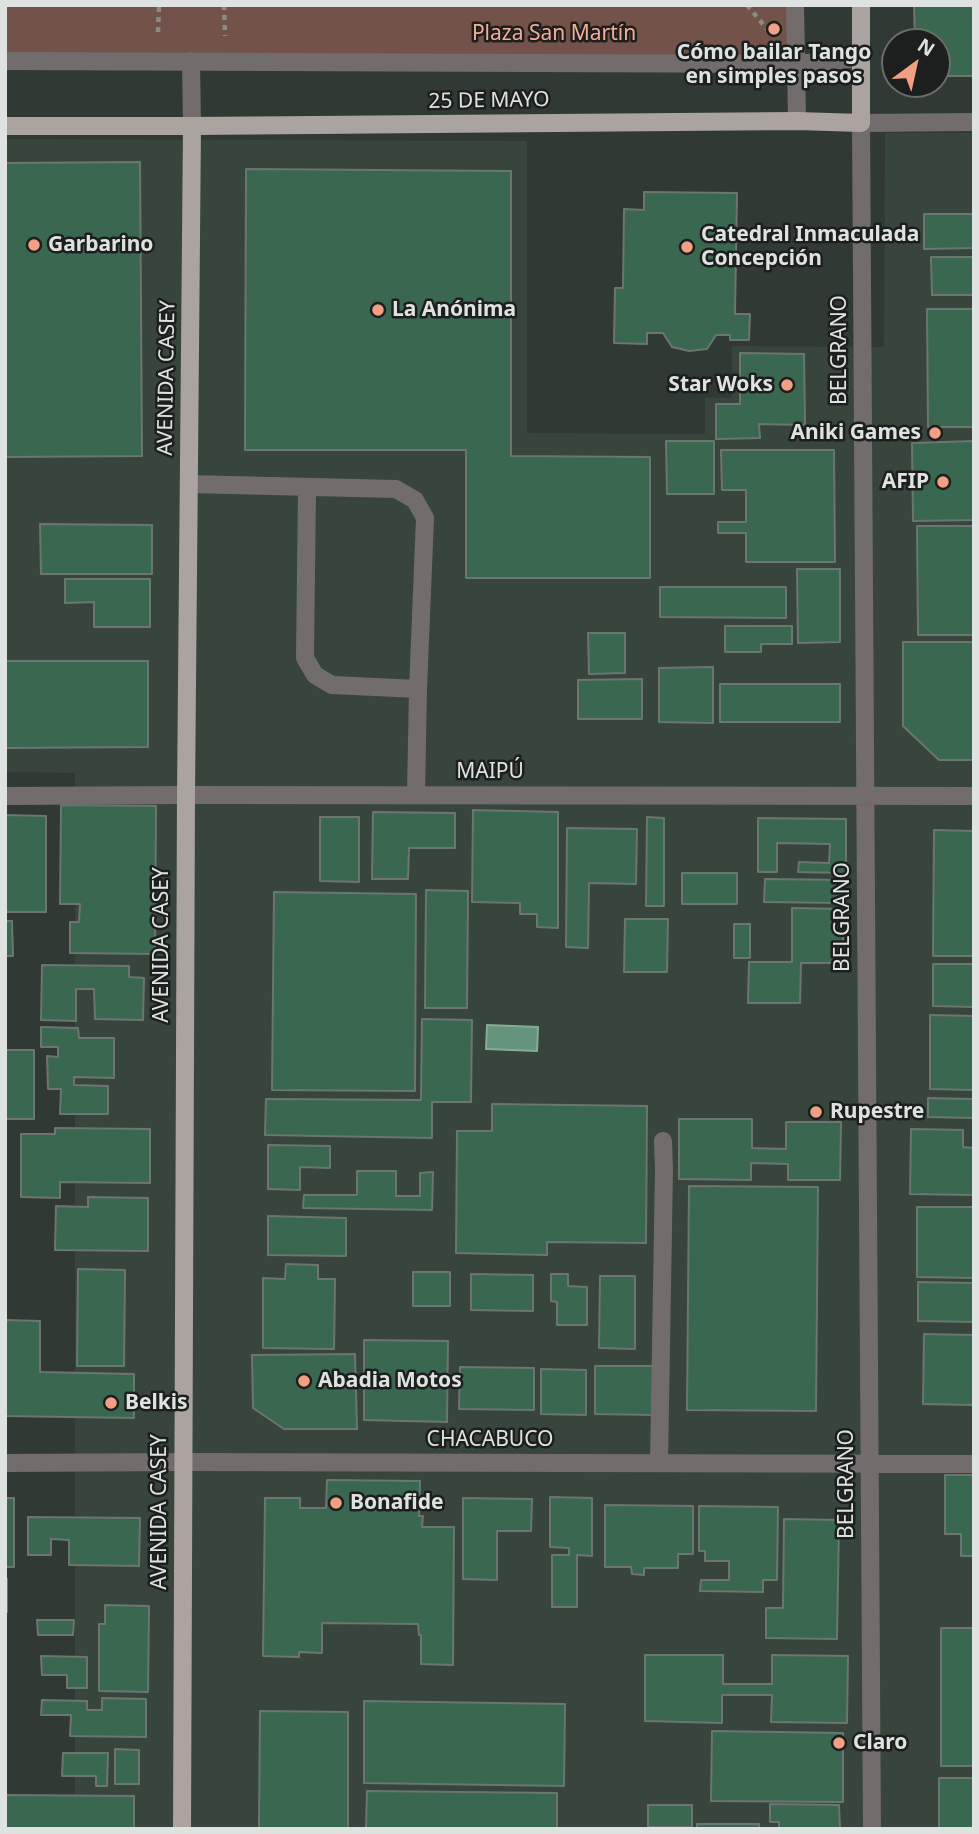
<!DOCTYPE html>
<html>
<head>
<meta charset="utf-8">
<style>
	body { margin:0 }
	#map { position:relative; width:979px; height:1834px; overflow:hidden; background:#313934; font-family:"Noto Sans",sans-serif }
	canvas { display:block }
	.frame { position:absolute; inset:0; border:7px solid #dee2e0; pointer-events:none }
	.north { position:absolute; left:881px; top:28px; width:70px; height:70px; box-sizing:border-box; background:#1c1f1d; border:2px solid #6a6d6b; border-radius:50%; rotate:33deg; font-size:19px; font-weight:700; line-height:28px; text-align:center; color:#dee2e0 }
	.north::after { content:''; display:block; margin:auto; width:24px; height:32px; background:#f39f85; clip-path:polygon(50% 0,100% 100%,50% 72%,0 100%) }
</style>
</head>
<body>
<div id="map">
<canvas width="979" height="1834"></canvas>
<div class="frame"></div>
<div class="north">N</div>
</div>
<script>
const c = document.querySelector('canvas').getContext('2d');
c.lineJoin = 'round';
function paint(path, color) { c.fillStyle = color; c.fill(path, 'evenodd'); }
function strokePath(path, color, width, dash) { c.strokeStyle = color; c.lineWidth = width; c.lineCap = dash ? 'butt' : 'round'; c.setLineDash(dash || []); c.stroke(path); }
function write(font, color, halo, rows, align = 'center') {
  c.font = font + ' "Noto Sans",sans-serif'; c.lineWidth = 5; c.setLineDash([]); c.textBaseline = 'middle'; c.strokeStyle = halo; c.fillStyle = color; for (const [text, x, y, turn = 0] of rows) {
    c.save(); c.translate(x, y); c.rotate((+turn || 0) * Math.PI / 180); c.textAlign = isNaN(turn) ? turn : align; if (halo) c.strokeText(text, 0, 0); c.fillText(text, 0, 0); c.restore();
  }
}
const built = new Path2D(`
	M885,133H974V1829H75V773L5,772V139L527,141V433L705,434V398H732V346L884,347Z`);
const green = new Path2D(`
	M5,5H795L796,64L5,61Z`);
const water = new Path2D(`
	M487,1025L538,1027L537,1051L486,1049Z`);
const building = new Path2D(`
	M914,5H974V76H937V42H915Z
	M140,162L142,456L5,457V163Z
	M246,169L511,171V456L650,457V578H466V450H245Z
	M644,192L737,193L735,314H750L749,340H730V335H716L707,349L689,351L672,347L663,333H647V344L614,343L615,288H623L624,209L644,210Z
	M924,214H974V248L924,249Z
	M931,257H974V295H932Z
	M927,309H974V427H928Z
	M740,353L804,354L805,425L759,424L760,438L716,439V404H740Z
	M666,441H714V494H667Z
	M974,441V520L913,521L912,443Z
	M721,450H834L835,562H746V533H718V522H746V490H722Z
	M40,524L152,525V574H41Z
	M917,526H974V635H918Z
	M797,569H840V642L798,643Z
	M65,579H150V627H94V602L65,603Z
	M660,587H786V618L660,617Z
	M725,626H792V644H761V652H725Z
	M588,633H625V673L589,674Z
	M903,642H974V760H939L903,726Z
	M5,661H148V747L5,748Z
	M713,667V723L659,722V668Z
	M642,679V719H578V680Z
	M720,684H840V722H720Z
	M61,805L156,806L155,954L70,953V922H79L80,904H60Z
	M473,810L558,812V928L537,927V914H520V903L472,902Z
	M373,812L455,813V848H409L408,879H372Z
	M5,815L46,816V912H5Z
	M320,817H359V882L320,881Z
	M647,817L664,818V906H646Z
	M758,818L846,819V873L798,872L799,862L829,863L830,844L777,843V872H758Z
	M567,828L637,829L636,884L589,883L588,948L566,947Z
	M934,830L974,831V956H933Z
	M682,873H737V904H682Z
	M765,879L843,880V903L764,902Z
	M426,890L468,891L467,1008H425Z
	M274,892L416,894L415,1091L272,1090Z
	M792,908L843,909V963H801L800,1003H748L749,962H792Z
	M625,919H668L667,972H624Z
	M5,921H12L13,956H5Z
	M734,924H750V958H734Z
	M933,964H974V1007L933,1006Z
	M42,965L129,966V977L144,978L143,1020L95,1019L94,989H76V1021L41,1020Z
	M930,1015L974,1016V1090L930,1089Z
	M422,1019L472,1020L471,1102H432V1138L265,1135L266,1099L421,1100Z
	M41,1027L78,1028L79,1038H114V1078L74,1077V1085L108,1086V1114H60L61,1089H48L47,1056L58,1057V1047H41Z
	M5,1050H34V1119H5Z
	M928,1098L974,1099V1118L928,1117Z
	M492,1104L647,1106L646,1243L547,1242V1255L456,1253L457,1131H492Z
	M679,1119H752V1148L786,1149V1122H841L840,1180H788V1164L751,1163V1180L679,1179Z
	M55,1128L150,1129V1183L60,1182V1198L21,1197V1134H55Z
	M911,1129L963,1130V1147L974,1148V1195L910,1194Z
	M268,1145L330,1146V1168L300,1167V1190L268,1189Z
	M357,1171H396V1196H420V1173L433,1172L432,1210L303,1208L304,1195H357Z
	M689,1186L818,1187L816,1411L687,1410Z
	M88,1197L148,1198V1251L55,1250L56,1206L88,1207Z
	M917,1207H974V1278L917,1277Z
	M268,1216L346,1218V1256L268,1255Z
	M286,1264L318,1265V1279H335L334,1349L263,1348V1278L285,1279Z
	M78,1269L125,1270L124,1366H77Z
	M413,1272H450V1306H413Z
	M471,1274L533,1275V1311L471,1310Z
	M551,1274H568V1286L587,1287V1325H557V1302L551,1301Z
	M600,1276H635V1349L599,1348Z
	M918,1282L974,1283V1322L918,1321Z
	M5,1320L40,1321V1372L134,1374V1418L5,1416Z
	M924,1334L974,1335V1405L923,1404Z
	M364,1340L448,1341L447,1422L364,1420Z
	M355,1354L357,1429H284L253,1408L252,1355Z
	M595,1366H656L655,1415L595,1414Z
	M460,1367L534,1368V1410L459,1409Z
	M541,1369L586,1370V1415L541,1414Z
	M945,1475H974V1556H961V1534H945Z
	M327,1480L420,1481L419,1516H423L422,1527H454L453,1665L421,1664V1635H419L418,1624L322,1623V1653L299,1652V1657L263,1656L265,1498H300V1508H326Z
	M550,1497L592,1498V1556L577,1555V1607H552V1555H569V1548L550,1547Z
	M5,1498H14V1567H5Z
	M463,1498L532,1499L531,1531H497V1580L463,1579Z
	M605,1505L693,1506V1554H678V1568H644V1575L632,1574L631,1567H605Z
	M699,1506L778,1507L777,1580H763V1592L700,1591L701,1580H729V1561H705V1551H699Z
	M28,1517L140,1518L139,1566L69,1565V1540L51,1539V1555H28Z
	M784,1519L839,1520L837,1639L766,1638V1608H783Z
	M5,1578L7,1579V1612H5Z
	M105,1605L149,1606L148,1692L99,1691V1624H105Z
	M37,1620H74L73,1635H38Z
	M941,1628H974V1766H941Z
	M645,1655H723V1684H772V1655L848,1656L847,1723L771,1722L772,1695H722V1723L645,1721Z
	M41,1656L87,1657V1688H67V1675H42Z
	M102,1698L146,1699V1737L70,1736L71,1715H41L42,1700L87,1701V1710H102Z
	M364,1701L565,1704L564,1786L364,1783Z
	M260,1711L348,1712V1829H259Z
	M712,1731L843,1733V1802L711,1801Z
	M115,1749L139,1750V1784H115Z
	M63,1753H108L107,1786H96V1776H62Z
	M939,1778H974V1828H939Z
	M367,1791L557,1793V1829H366Z
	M5,1795L134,1796V1829H5Z
	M770,1804L839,1805L840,1829H779V1822H770Z
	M648,1805H692V1827H648Z
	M697,1824H759V1829H697Z`);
const path = new Path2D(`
	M224,5L225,36
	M747,5L767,29
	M158,32L159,5`);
const minor = new Path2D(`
	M795,5L797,121
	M5,61L796,64L861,58
	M191,61L192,126
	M189,484L396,489L415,500L425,518L418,689L416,795
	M307,488L305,658L315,675L332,685L418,689
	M5,796L186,795L974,796
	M5,1463L182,1462L974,1464
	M659,1463L664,1169L663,1141
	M872,1829L861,123L974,122`);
const major = new Path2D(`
	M5,126H192L797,121L861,123V5
	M182,1829L186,795L192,126`);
const markers = [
	[774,29,7,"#f39f85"],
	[34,245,7,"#f39f85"],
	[687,247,7,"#f39f85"],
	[378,310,7,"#f39f85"],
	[787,385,7,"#f39f85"],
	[935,433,7,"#f39f85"],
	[943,482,7,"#f39f85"],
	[816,1112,7,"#f39f85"],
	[304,1381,7,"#f39f85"],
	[111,1403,7,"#f39f85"],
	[336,1503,7,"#f39f85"],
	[839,1743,7,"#f39f85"]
];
const parkNames = [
	["Plaza San Martín",554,34]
];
const poiNames = [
	["Cómo bailar Tango",774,53,"center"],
	["en simples pasos",774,77,"center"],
	["Catedral Inmaculada",701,235],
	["Concepción",701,259],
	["Garbarino",48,245],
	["La Anónima",392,310],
	["Star Woks",773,385,"right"],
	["Aniki Games",921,433,"right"],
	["AFIP",929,482,"right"],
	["Rupestre",830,1112],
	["Abadia Motos",318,1381],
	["Belkis",125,1403],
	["Bonafide",350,1503],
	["Claro",853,1743]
];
const streetNames = [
	["25 DE MAYO",489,101,-1],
	["BELGRANO",840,350,-90],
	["AVENIDA CASEY",167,378,-89],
	["MAIPÚ",490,772],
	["BELGRANO",843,917,-90],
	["AVENIDA CASEY",162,945,-90],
	["CHACABUCO",490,1440],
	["BELGRANO",847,1484,-90],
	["AVENIDA CASEY",160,1512,-90]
];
paint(built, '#37453d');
paint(green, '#725249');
paint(water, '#64947b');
strokePath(water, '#89ab99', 2);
paint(building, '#396750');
strokePath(building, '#6d7570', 2);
strokePath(path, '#878d89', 4.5, [5, 5]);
strokePath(minor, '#726d6c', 18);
strokePath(major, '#aba3a0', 18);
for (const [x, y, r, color] of markers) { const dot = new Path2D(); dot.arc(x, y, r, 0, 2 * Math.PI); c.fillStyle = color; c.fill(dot); strokePath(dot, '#1c1f1d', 2.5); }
write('21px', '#f7ac96', '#1c1f1d', parkNames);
write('bold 21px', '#dee2e0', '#1c1f1d', poiNames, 'left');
write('21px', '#dee2e0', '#1c1f1d', streetNames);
</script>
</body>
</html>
